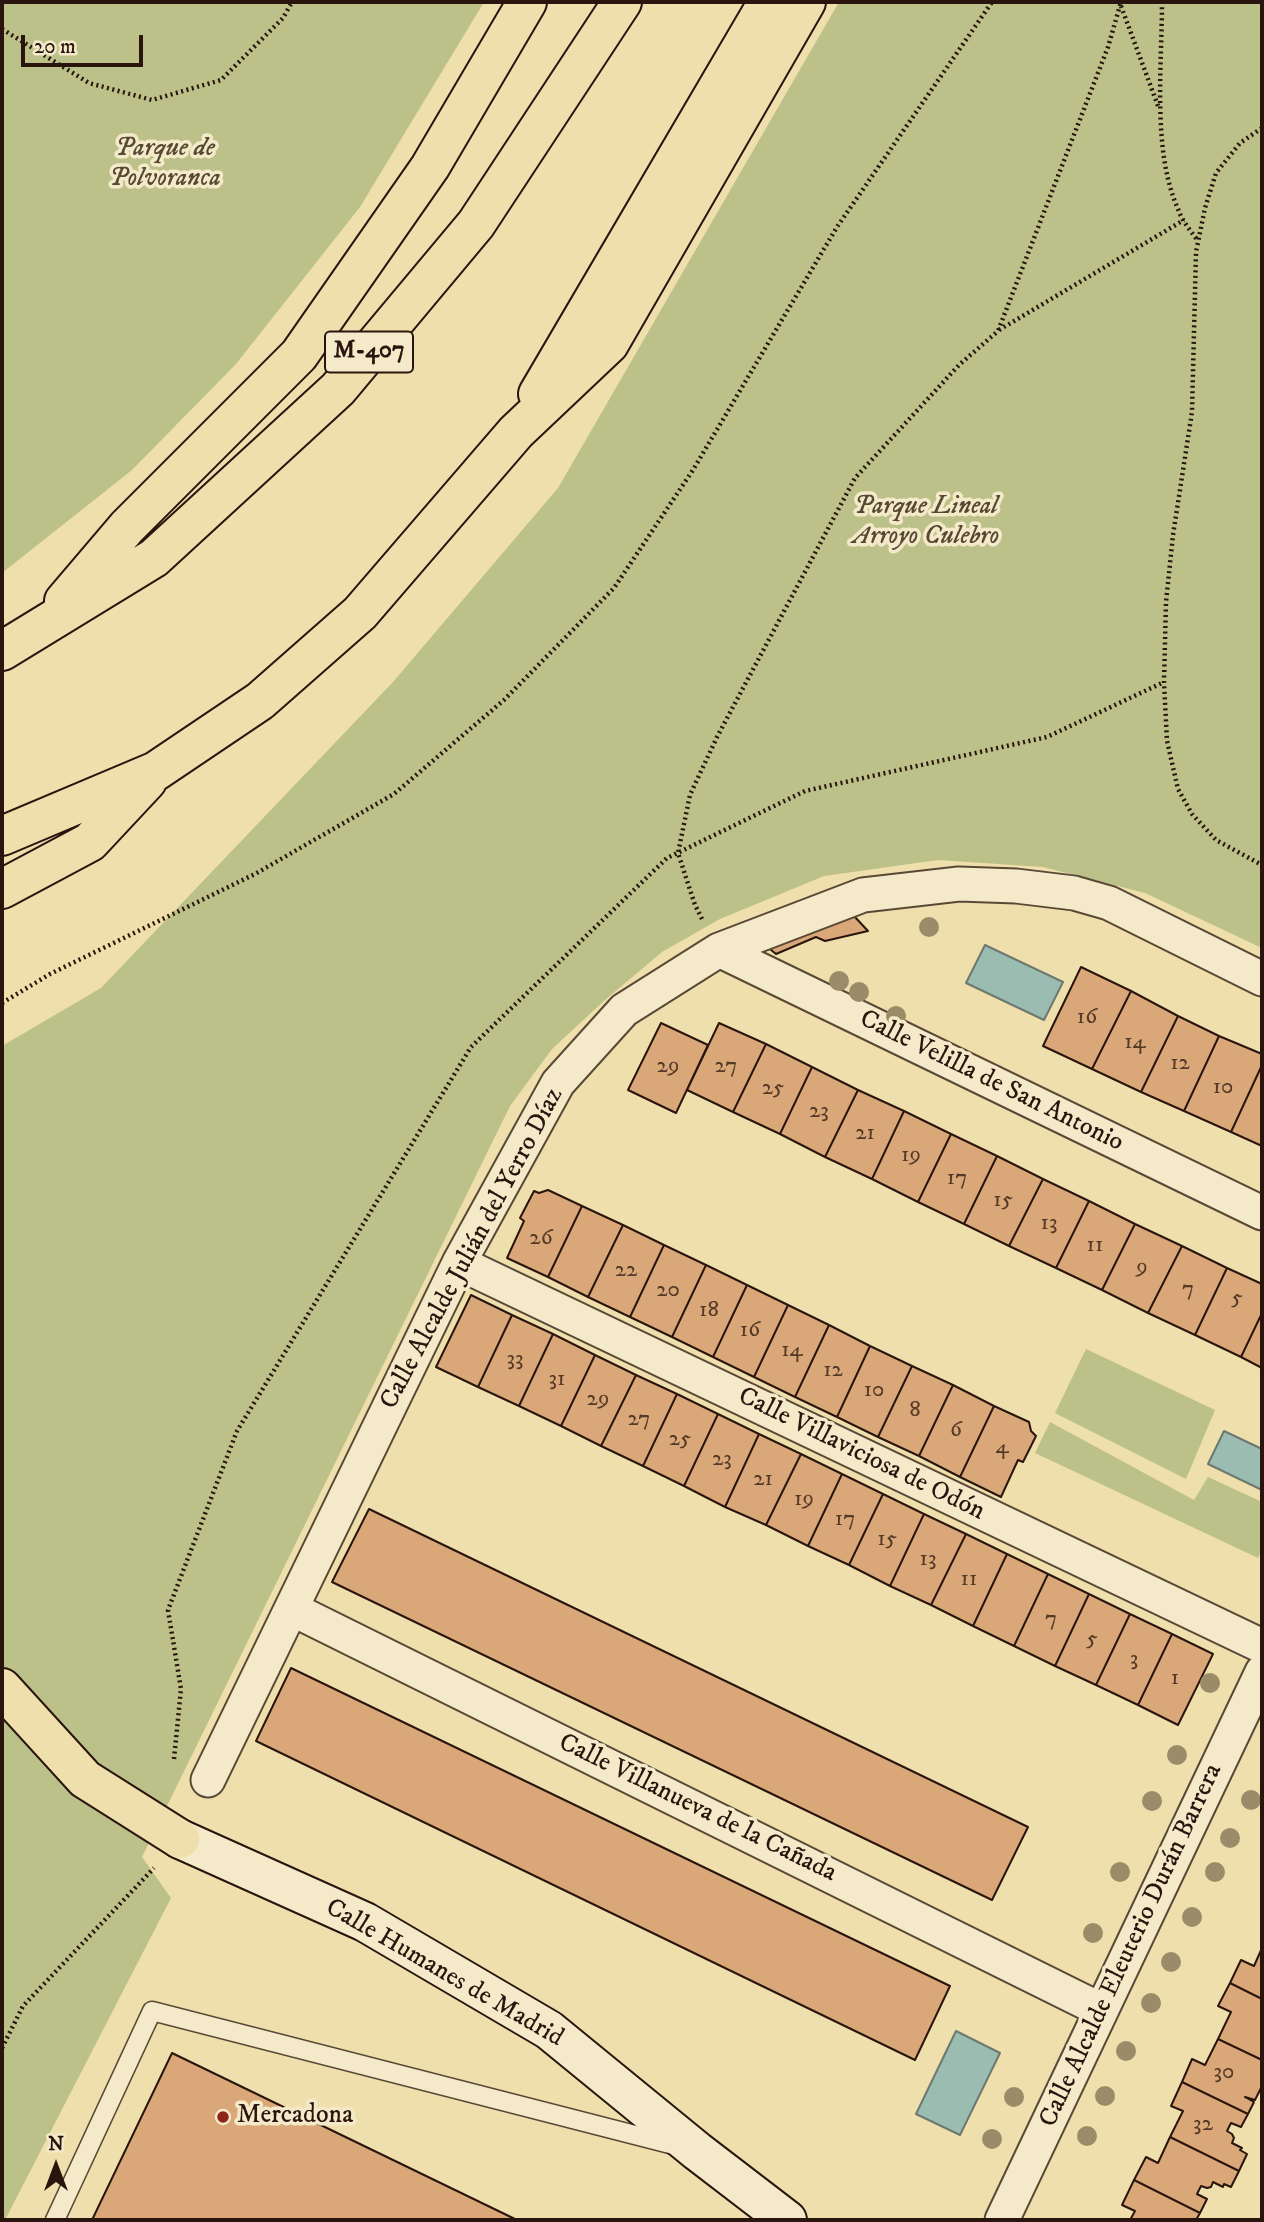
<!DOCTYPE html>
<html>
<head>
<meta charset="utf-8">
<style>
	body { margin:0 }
	#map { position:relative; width:1264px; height:2222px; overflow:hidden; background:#eedfac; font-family:"IM FELL DW Pica",serif }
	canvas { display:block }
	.frame { position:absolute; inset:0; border:4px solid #29150e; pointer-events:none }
	.north { position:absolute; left:21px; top:2131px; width:70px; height:70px; -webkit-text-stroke:5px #f4eac9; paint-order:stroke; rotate:0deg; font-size:19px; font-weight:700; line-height:28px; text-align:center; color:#29150e }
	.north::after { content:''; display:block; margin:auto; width:24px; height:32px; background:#29150e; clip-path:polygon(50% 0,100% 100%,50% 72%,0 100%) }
	.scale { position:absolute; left:21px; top:35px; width:122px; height:32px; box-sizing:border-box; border:4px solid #29150e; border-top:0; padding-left:9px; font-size:21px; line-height:24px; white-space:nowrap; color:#29150e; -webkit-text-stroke:5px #f4eac9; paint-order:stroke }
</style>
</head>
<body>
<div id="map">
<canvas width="1264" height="2222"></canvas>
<div class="frame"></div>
<div class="north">N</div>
<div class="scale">20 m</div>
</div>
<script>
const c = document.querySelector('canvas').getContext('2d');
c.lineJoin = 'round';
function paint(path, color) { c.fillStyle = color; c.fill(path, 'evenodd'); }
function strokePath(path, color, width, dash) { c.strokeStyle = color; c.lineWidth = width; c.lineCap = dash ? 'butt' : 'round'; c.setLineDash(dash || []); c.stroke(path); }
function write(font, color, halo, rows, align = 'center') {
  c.font = font + ' "IM FELL DW Pica",serif'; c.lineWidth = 7; c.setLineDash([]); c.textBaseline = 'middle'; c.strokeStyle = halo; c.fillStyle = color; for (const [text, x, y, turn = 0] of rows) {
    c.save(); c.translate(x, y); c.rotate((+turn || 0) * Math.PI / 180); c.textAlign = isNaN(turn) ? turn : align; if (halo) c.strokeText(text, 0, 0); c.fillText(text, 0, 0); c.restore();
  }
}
const green = new Path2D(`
	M2,2H484L360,207L236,364L132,470L2,573Z
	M839,2H1262V948L1145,893L1043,867L938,860L824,876L720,919L662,952L605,1000L552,1049L510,1106L142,1857L171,1898L5,2220H2V1046L101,988L393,682L558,488Z
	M1086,1349L1215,1410L1186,1479L1055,1413Z
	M1050,1422L1194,1500L1208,1477L1262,1502V1550L1258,1558L1035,1453Z`);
const water = new Path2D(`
	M985,945L1063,982L1044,1020L966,983Z
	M1224,1431L1262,1449V1490L1208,1464Z
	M956,2031L1000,2053L960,2135L916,2114Z`);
const building = new Path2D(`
	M854,916L868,931L825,941L816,937L776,954L765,945Z
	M1081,967L1131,991L1092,1069L1043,1046Z
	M1131,991L1178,1016L1141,1092L1092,1069Z
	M1178,1016L1219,1036L1184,1111L1141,1092Z
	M661,1023L708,1045L676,1113L628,1090Z
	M719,1023L766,1044L733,1112L687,1090Z
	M1219,1036L1262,1054V1065L1231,1132L1184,1111Z
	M766,1044L812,1067L780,1134L733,1112Z
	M1262,1065V1146L1231,1132Z
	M812,1067L858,1090L825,1157L780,1134Z
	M858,1090L904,1111L872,1179L825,1157Z
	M904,1111L951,1134L918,1202L872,1179Z
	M951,1134L997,1156L964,1224L918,1202Z
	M997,1156L1043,1179L1009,1246L964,1224Z
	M1043,1179L1089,1201L1056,1268L1009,1246Z
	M548,1190L582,1206L548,1277L507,1258L524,1221L520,1218L534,1191L539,1193Z
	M1089,1201L1135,1224L1102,1290L1056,1268Z
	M582,1206L623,1225L588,1297L548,1277Z
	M1135,1224L1182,1246L1148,1313L1102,1290Z
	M623,1225L664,1245L630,1317L588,1297Z
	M664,1245L706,1265L672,1337L630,1317Z
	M1182,1246L1227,1268L1195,1335L1148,1313Z
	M706,1265L747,1285L713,1357L672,1337Z
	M1227,1268L1262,1284V1313L1241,1357L1195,1335Z
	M747,1285L788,1305L754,1377L713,1357Z
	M471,1295L512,1315L478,1387L436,1367Z
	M788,1305L829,1325L795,1397L754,1377Z
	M1262,1313V1368L1241,1357Z
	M512,1315L553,1334L519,1406L478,1387Z
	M829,1325L870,1346L837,1417L795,1397Z
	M553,1334L595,1355L561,1426L519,1406Z
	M870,1346L912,1366L878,1437L837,1417Z
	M595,1355L636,1375L601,1446L561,1426Z
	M912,1366L953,1385L919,1456L878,1437Z
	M636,1375L677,1394L643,1466L601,1446Z
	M953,1385L994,1406L960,1477L919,1456Z
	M677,1394L718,1414L684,1486L643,1466Z
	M994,1406L1029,1422L1031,1431L1036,1436L1023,1462L1018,1460L1001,1497L960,1477Z
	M718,1414L759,1434L725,1507L684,1486Z
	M759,1434L801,1454L766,1525L725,1507Z
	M801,1454L842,1474L808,1546L766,1525Z
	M842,1474L883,1494L849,1565L808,1546Z
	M883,1494L924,1514L890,1586L849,1565Z
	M369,1509L1028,1827L992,1900L332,1582Z
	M924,1514L966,1534L931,1605L890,1586Z
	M966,1534L1007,1554L973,1626L931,1605Z
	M1007,1554L1048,1574L1014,1646L973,1626Z
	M1048,1574L1089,1594L1055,1666L1014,1646Z
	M1089,1594L1130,1614L1096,1685L1055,1666Z
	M1130,1614L1172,1634L1138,1705L1096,1685Z
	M1172,1634L1213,1654L1178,1725L1138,1705Z
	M291,1668L950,1986L915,2060L256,1741Z
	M1262,1948V1999L1230,1983L1241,1960L1254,1966Z
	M1230,1983L1262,1999V2060L1218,2039L1231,2012L1218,2006Z
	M1218,2039L1262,2060V2086L1255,2100L1245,2097L1254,2102L1248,2114L1182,2082L1192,2059L1205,2065Z
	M172,2053L517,2220H92Z
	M1182,2082L1248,2114L1241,2127L1231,2123L1227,2131L1232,2134L1234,2138L1232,2143L1242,2148L1240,2150L1247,2154L1239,2171L1170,2137L1183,2111L1171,2106Z
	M1170,2137L1239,2171L1231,2187L1224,2184L1223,2187L1213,2182L1211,2187L1207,2188L1201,2186L1197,2194L1207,2199L1200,2213L1134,2180L1146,2157L1158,2163Z
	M1134,2180L1200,2213L1196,2220H1130L1135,2211L1122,2205Z`);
const path = new Path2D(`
	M1162,2C1162,65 1152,151 1178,209C1182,221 1191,231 1198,241
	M1121,6L1158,106
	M2,29L89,83L152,100L221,80L283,18L292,2
	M1262,128L1240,143L1216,173L1205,208L1196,252L1192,412L1173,535L1166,602L1164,682L1167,741L1178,789L1192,814L1216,840L1262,865
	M999,330L1184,220
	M702,919L695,905L678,853L690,795L717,737L855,478L959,365L998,331L1108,47L1121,2
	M2,1003L50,974L255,874L394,794L504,700L614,588L693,470L837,227L992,2
	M174,1759L181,1689L168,1610L237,1431L471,1047L667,858L805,791L1047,737L1164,682
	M2,2048L23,2006L154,1868`);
const lane = new Path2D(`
	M55,2220L152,2011L674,2145`);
const street = new Path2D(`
	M719,950L1262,1213
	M459,1263L1262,1646
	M292,1609L1101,2010
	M208,1780L459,1263L558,1083L624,1010L719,950L863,895L959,884L1016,886L1074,893L1109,903L1262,979
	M1002,2220L1262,1672`);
const secondary = new Path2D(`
	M180,1839L365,1922L549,2030L697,2151L787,2220`);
const highway = new Path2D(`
	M538,394L768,2
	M64,601L127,527L299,355L430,167L527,2
	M2,651L154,558L338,389L476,224L622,2
	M2,836L156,771L260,701L360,613L516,432L609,344L806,2
	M2,889L90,842L147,781
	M2,1688L85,1779L180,1839`);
const trees = [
	[929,927],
	[839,981],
	[859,992],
	[896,1016],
	[1210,1683],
	[1177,1755],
	[1251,1800],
	[1152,1801],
	[1230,1838],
	[1120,1872],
	[1215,1872],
	[1192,1917],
	[1093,1933],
	[1171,1962],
	[1151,2003],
	[1126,2051],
	[1105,2096],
	[1014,2097],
	[1087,2136],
	[992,2139]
];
const markers = [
	[223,2117,7,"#8f2418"]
];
const numberNames = [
	["16",1087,1018],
	["14",1135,1043],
	["12",1180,1064],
	["29",668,1067],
	["27",726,1067],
	["10",1223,1088],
	["25",773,1089],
	["23",819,1112],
	["21",865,1134],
	["19",911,1156],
	["17",957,1179],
	["15",1003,1201],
	["13",1049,1224],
	["26",541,1239],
	["11",1095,1246],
	["9",1142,1268],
	["22",626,1271],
	["7",1188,1290],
	["20",668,1291],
	["5",1237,1299],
	["18",709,1311],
	["16",750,1331],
	["14",792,1351],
	["33",515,1360],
	["12",833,1371],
	["31",557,1380],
	["10",874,1391],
	["29",598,1400],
	["8",915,1411],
	["27",639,1420],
	["6",956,1431],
	["25",680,1440],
	["4",1002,1448],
	["23",722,1460],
	["21",763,1480],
	["19",804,1500],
	["17",845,1520],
	["15",887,1540],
	["13",928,1560],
	["11",969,1580],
	["7",1051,1620],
	["5",1092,1640],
	["3",1134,1660],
	["1",1175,1679],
	["30",1224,2073],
	["32",1203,2125]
];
const shields = [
	[369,352,88]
];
const shieldNames = [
	["M-407",369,352]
];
const parkNames = [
	["Parque de",165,150],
	["Polvoranca",165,180],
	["Parque Lineal",926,508],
	["Arroyo Culebro",926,538]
];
const streetNames = [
	["Calle Velilla de San Antonio",991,1082,26],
	["Calle Alcalde Julián del Yerro Díaz",473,1249,-62],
	["Calle Villaviciosa de Odón",861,1455,26],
	["Calle Villanueva de la Cañada",697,1809,26],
	["Calle Alcalde Eleuterio Durán Barrera",1132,1946,-65],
	["Calle Humanes de Madrid",444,1974,30]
];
const poiNames = [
	["Mercadona",237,2117]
];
paint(green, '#bbc188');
paint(water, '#9bbcb0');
strokePath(water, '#6d796f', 2);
paint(building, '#d9a778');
strokePath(building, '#29150e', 2);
strokePath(lane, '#5a4836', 21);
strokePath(street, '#5a4836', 37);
strokePath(secondary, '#29150e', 42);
strokePath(highway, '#29150e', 42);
strokePath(path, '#29150e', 4.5, [2, 3.5]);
strokePath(lane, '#f4eac9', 18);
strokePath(street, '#f4eac9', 33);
strokePath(secondary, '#f4eac9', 38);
strokePath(highway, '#eedfac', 38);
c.fillStyle = '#9a8c69';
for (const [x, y] of trees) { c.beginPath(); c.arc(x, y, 10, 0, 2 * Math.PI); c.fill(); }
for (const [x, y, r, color] of markers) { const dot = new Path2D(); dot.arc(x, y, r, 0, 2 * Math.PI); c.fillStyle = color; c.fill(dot); strokePath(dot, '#f4eac9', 2.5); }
write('23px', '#553a28', null, numberNames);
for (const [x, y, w] of shields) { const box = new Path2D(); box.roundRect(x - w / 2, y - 20.5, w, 41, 5); c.fillStyle = '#f4eac9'; c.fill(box); strokePath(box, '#29150e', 2); }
write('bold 24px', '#29150e', null, shieldNames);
write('italic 26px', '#554933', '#f4eac9', parkNames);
write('26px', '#29150e', '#f4eac9', streetNames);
write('26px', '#29150e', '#f4eac9', poiNames, 'left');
</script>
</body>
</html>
